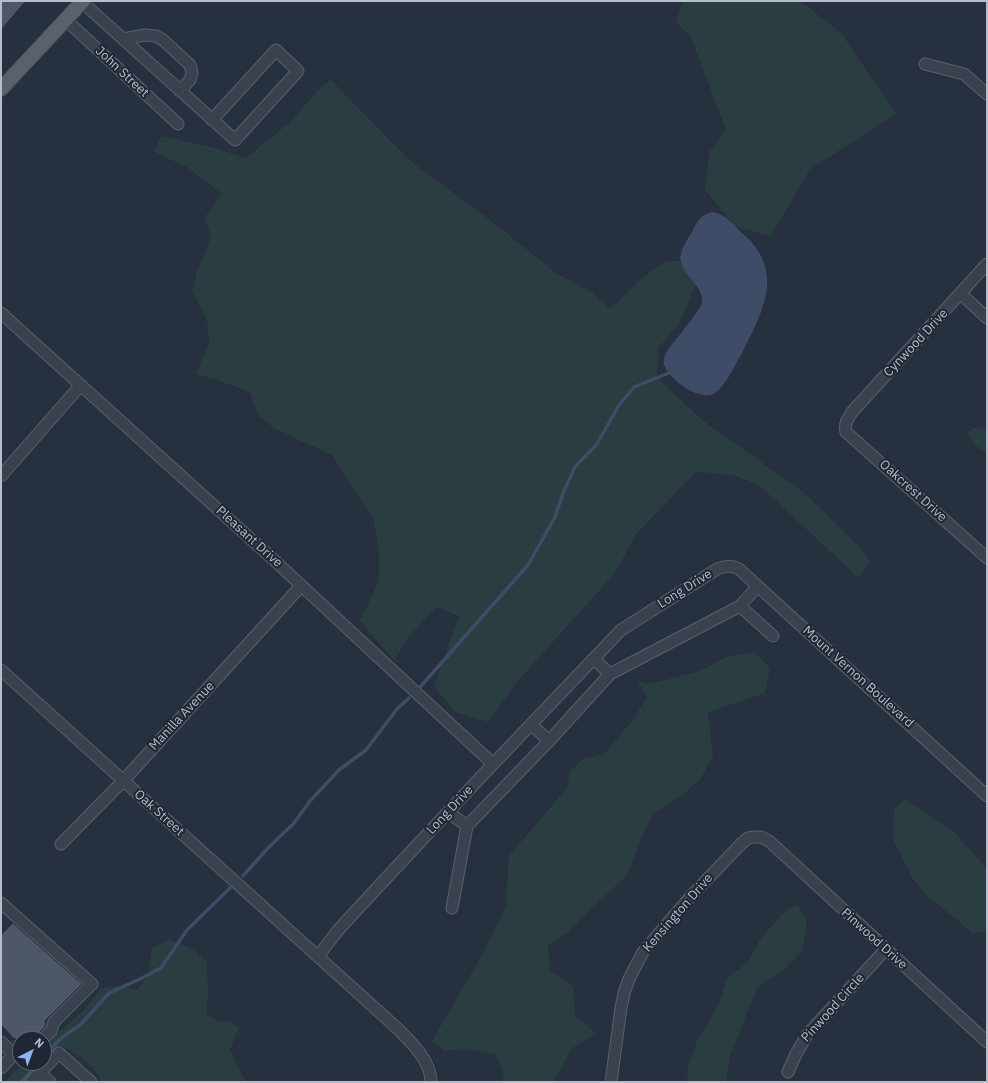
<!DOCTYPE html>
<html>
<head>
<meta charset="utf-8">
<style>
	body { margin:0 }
	#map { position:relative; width:988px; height:1083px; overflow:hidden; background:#27303f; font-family:"IBM Plex Sans",sans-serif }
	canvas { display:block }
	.frame { position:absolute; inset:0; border:2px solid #b7bdca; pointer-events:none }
	.north { position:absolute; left:12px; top:1031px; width:40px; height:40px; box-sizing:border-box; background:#202734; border:1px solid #5c6370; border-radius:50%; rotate:42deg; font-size:11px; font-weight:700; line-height:16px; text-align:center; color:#b7bdca }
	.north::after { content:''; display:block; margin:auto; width:14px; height:18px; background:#93b2f3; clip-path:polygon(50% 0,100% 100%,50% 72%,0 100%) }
</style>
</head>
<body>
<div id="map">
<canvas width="988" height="1083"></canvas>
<div class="frame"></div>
<div class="north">N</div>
</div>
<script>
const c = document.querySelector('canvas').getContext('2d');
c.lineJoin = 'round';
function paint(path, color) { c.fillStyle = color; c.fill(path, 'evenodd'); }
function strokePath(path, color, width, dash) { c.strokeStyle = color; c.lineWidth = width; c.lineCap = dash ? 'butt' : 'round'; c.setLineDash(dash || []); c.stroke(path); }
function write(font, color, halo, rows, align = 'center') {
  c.font = font + ' "IBM Plex Sans",sans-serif'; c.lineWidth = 4; c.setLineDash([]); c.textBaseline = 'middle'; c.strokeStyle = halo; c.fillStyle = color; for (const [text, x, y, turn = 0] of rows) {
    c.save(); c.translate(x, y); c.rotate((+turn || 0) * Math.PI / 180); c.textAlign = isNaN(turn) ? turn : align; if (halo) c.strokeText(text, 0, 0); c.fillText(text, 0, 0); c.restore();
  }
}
const green = new Path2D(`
	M683,1H800L841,33L896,114L810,169L771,236L736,227L705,190L709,152L726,130L690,35L676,23Z
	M331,80L409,160L490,220L556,273L593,293L610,309L639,281L665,261H680L687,273L696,285L679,324L659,347L657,378L701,419L803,492L855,542L870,561L859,578L760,486L734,475L696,472L636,534L615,573L516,683L488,722L455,712L434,686L459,616L436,607L405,641L395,661L360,621L379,581V548L373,518L332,455L275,429L258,415L250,392L217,380L196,374L209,343L207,320L192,291L198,269L211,237L205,217L222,194L187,167L154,152L161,136L211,147L246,158L290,122L324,84Z
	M973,428L987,429V454L974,444L967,432Z
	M755,652L770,668L765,693L708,712L713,755L700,780L677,799L653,814L640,841L627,875L565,934L548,945L550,970L573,986L575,1016L596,1033L571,1049L555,1080L558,1082H501L504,1076L496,1054L464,1049L444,1051L432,1041L478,962L506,906L509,856L567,788L570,772L583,759L604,754L632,721L647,697L637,681L648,684L700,671L727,657Z
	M905,799L917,806L931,817L954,832L987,869V931L972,934L960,922L927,896L913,879L893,839L894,809Z
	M797,905L806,919V930L801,952L782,971L757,988L730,1056L726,1082H687L688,1068L697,1041L720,1001L727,978L748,962L761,938L786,910Z
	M168,939L193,949L207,962L208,998L206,1014L219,1022H232L239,1028L230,1049L240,1071L247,1082H102C95,1065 78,1054 63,1046L27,1082H4L25,1063H44V1045L83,1011L101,989L119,985L137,990L147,978L152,949Z`);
const water = new Path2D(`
	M712,212C725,214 732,223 741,232C787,271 763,311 741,355C735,365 724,389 713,394C698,401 669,379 664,365C662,356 670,346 675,341C681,333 700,310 702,303C704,287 684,276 681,262C678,252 688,239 693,230C697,221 701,215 712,212Z`);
const stream = new Path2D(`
	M421,686L528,565L554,519L564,491L575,467L597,444L619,405L634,387L669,373
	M243,876L267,849L294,823L310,801L339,770L366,750L397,709L409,698
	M44,1057L60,1039L80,1025L109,993L140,979L161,968L187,930L230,888
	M21,1082L39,1063`);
const building = new Path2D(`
	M1,1H26L1,30Z
	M13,923L82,984L45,1021L46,1023L45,1027L38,1034L36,1039H14L1,1025V935Z`);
const minor = new Path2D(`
	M82,2L235,140L298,71L276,50L212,120
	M66,20L178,124
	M123,39L145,35L156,36L163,40L190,65L192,73L190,80L180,91
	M925,64L964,74L987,94
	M987,264L852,412C848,419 844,423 846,432L987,558
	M961,294L987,318
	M1,313L274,560L493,764
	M1,476L80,386
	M740,606L773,636
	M1,670L398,1029C412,1043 431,1061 431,1082
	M610,674L740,606L758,586
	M549,741L610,674L594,659
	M448,812L467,826L549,741L531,724
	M61,844L123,781L301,586
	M1,903L92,984L54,1022L51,1031L43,1039
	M452,908L467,826
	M318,956L340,928L377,888L477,781L621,630L717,569C725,566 731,565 739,569L987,796
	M1,1042L14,1054
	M1,1068L14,1054L20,1056
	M788,1072L796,1054L807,1035L886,949
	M40,1073L50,1082
	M31,1082L59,1053L91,1082
	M611,1082L621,1008L624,993L629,979L643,952L692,895L742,843L748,838L754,837H761L769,841L987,1042`);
const major = new Path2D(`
	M1,89L83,1`);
const streetNames = [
	["John Street",122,72,43],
	["Cynwood Drive",916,343,-47],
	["Oakcrest Drive",913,491,42],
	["Pleasant Drive",249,537,42],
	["Long Drive",685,589,-32],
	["Mount Vernon Boulevard",858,677,42],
	["Manilla Avenue",182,716,-47],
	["Long Drive",450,810,-47],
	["Oak Street",159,813,42],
	["Kensington Drive",678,913,-49],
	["Pinwood Drive",874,939,42],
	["Pinwood Circle",833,1008,-48]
];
paint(green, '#2a3e41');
paint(water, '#3e4c67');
strokePath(stream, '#3e4c67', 3.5);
paint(building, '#4d5768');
strokePath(building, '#222936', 1);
strokePath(minor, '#59606d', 13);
strokePath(major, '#444b58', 16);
strokePath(minor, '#3b424f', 11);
strokePath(major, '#59616f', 14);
write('13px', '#b7bdca', '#202734', streetNames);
</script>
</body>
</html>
